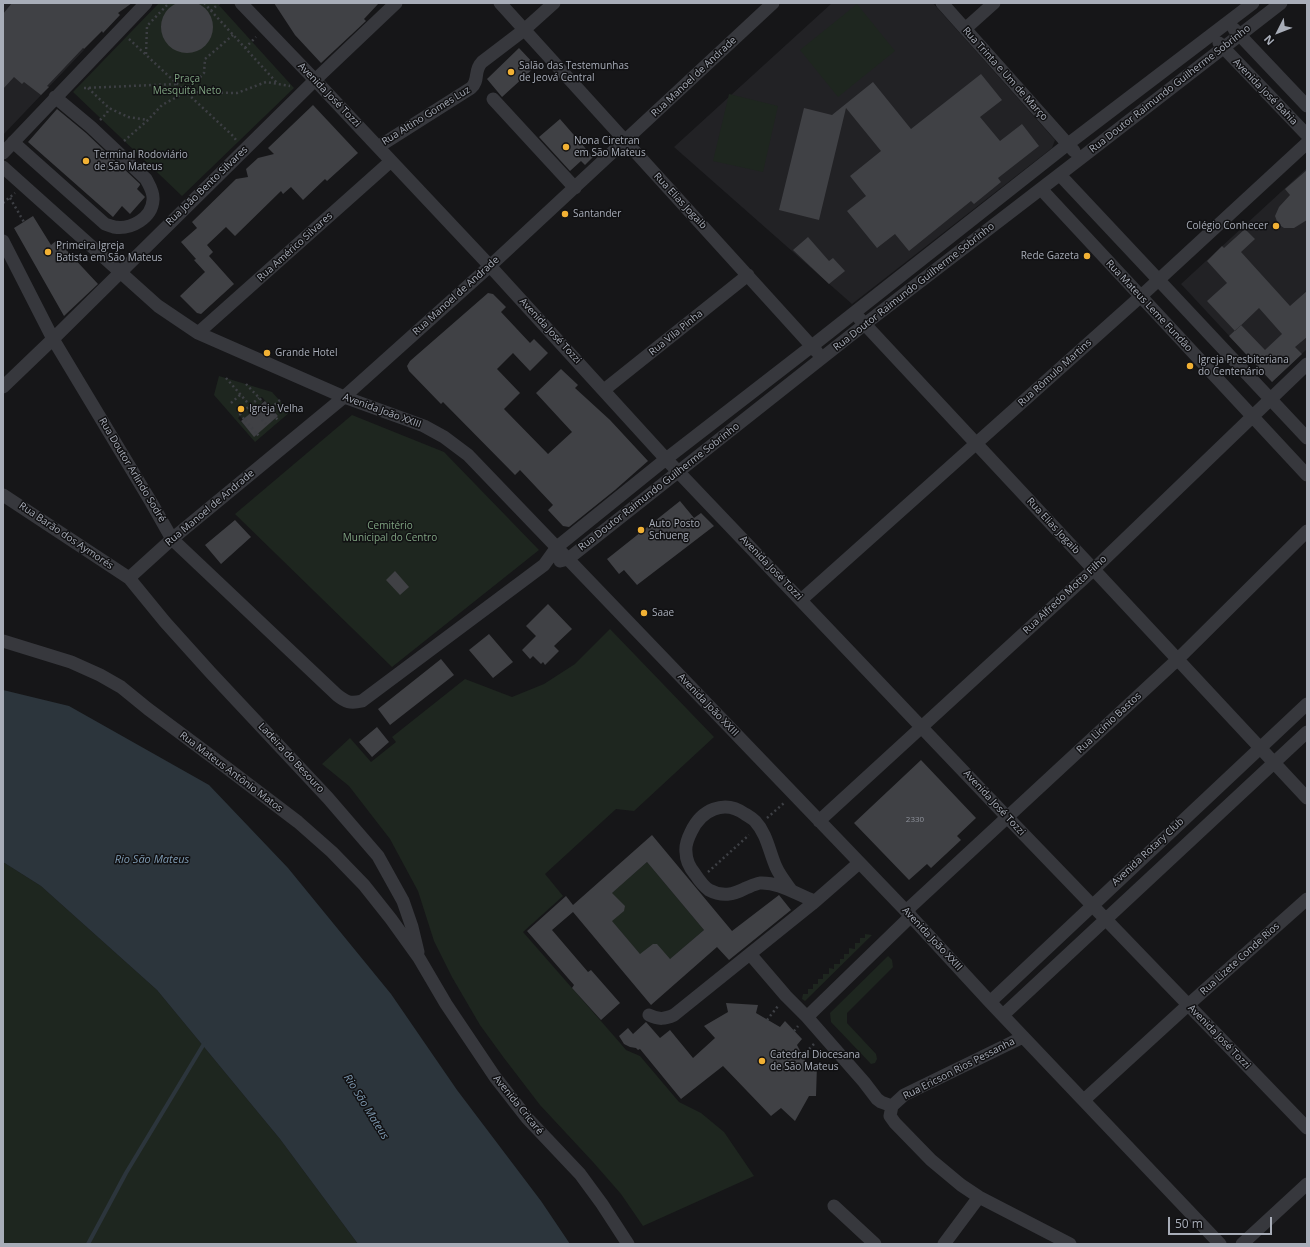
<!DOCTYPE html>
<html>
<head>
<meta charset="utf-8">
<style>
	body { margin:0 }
	#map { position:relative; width:1310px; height:1247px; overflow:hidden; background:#161618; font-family:"Open Sans",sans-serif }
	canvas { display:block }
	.frame { position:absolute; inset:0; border:4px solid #a8adb8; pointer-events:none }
	.north { position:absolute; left:1258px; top:12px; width:40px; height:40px; -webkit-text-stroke:3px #111113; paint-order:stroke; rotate:228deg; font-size:11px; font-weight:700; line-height:16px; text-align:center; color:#a8adb8 }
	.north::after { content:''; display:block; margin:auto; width:14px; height:18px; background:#a8adb8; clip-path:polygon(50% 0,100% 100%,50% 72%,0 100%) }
	.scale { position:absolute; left:1168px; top:1217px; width:104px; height:18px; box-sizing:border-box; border:2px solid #a8adb8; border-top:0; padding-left:5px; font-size:12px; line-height:14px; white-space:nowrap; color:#a8adb8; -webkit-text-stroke:3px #111113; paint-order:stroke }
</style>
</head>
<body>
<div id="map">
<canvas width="1310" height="1247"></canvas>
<div class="frame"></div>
<div class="north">N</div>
<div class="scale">50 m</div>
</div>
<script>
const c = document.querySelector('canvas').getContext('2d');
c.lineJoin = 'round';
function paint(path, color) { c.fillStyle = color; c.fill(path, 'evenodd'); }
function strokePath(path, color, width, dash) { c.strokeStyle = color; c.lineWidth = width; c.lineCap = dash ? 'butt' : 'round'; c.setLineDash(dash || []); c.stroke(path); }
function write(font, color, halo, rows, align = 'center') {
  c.font = font + ' "Open Sans",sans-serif'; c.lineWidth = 3; c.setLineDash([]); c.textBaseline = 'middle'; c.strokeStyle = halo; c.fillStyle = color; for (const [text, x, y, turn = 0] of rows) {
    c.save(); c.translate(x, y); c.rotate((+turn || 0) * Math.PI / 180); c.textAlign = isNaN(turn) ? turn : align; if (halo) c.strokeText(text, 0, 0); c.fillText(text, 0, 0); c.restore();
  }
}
const built = new Path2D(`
	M3,3H53L84,50L3,135Z
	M832,3H933L1055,140L1052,148L852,304L674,147Z
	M1307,168V349L1272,382L1181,284Z`);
const green = new Path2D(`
	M159,3H217L294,88L182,196L73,92Z
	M857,4L895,51L838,97L800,50Z
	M729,94L778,106L763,172L713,161Z
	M219,376L272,392L290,412L255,442L214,395ZM262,397L278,416L254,436L238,418L240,416L243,420L263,402L260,398Z
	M352,415L444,452L539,550L392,667L235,514Z
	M610,629L714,737L634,811L616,809L545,874L563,896L523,932L621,1044L626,1050L640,1056L679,1102L701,1113L724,1132L754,1176L643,1226L621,1194L593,1162L540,1105L504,1058L480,1025L452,977L434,941L418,891L390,839L349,786L322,764L350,738L371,762L396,742L392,737L465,679L512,697L544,684L575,664Z
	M3,862L41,886L157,990L280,1139L358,1244H3Z
	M647,862L704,930L655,972L598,905Z
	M865,934L872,935L805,1001L802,999L803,994H808V989H813V984H818V979H823V974H829V968L834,969V964H840V959H844V954H849V948L855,949V943H860V938H865Z
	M888,956L892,960L893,967L847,1013V1023L876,1054L877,1059L875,1063L871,1064L831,1022L830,1013Z`);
const water = new Path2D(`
	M3,690L69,706L209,785L288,868L391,994L457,1090L541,1201L570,1244H358L280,1139L157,990L41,886L3,862Z`);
const stream = new Path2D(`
	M88,1244L126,1173L205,1042`);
const building = new Path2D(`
	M161 27a26 26 0 1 1 52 0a26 26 0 1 1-52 0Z
	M12,3H132L118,13L120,15L103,33L102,31L84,49L83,48L47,86L49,87L41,95L24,82L22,84L14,77L3,89V14Z
	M274,3H379L364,19L366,21L321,63L295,35Z
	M519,48L536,66L502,97L487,79Z
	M981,74L1002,100L980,117L1000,141L1022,124L1039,146L998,178L1001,182L974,204L971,201L909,251L895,234L877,248L847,211L866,196L850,176L881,151L846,108L819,220L779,210L804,108L832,115L873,82L911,129Z
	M313,105L358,153L327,181L325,179L303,200L291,187L283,194L281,191L235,236L226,227L207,245L213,252L209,256L234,284L201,314L197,313L180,296L205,272L194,260L196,259L181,242L197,228L192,222L236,179L248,177L246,169L258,158L274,154L268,148Z
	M57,109L86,133L140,184V185L137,189L145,197L130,214L122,206L113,217L28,142Z
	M560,119L593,157L585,165L581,161L570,171L539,137Z
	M1307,170V220L1294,228H1284L1278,224L1275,216L1279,207L1290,195L1285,189Z
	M33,216L51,245L57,240L98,284L64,316L14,228Z
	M1245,229L1255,239L1241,252L1290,306L1307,291V337L1295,347L1302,354L1272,382L1229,336L1241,325L1265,350L1282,334L1259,308L1235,331L1207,301L1227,283L1207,261L1222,246L1224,248Z
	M808,237L829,261L833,258L845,271L829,284L793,250Z
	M488,293L493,294L506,307L501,312L530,343L534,339L548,353L530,371L513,353L497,369L520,393L504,409L548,454L572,432L536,393L561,369L578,385L575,388L610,420L648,461L615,490L569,527L563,526L548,510L553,505L520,470L515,475L443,402L441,404L409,371L407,366L410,361Z
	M265,401L278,416L254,437L241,421Z
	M680,501L694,518L701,513L714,526L637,585L624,570L619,574L607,559Z
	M235,520L251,537L221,564L205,545Z
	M395,571L409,587L400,595L386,580Z
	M548,604L572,629L554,646L559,651L545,665L543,662L541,664L533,656L530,659L522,650L536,636L526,626Z
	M489,634L513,662L493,678L469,650Z
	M441,659L454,675L390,725L378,709Z
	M377,727L389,742L372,757L359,742Z
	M921,760L976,818L957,836L961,840L931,868L927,864L909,880L854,823Z
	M652,835L732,931L779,895L791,910L729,960L717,947L651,1005L573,912L552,930L588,972L591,970L620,1003L601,1020L572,988L574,985L527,931L566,896L573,905ZM647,862L704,930L670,959L657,944H653L640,954L612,921L624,911L625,906L612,893Z
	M726,1003L758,1005L756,1013L780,1027L785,1021L802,1039L797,1045L809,1068L817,1065L816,1096H809L795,1121L781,1108L771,1116L723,1066L681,1099L640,1049L638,1050L636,1048L630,1047L624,1044L619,1036L628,1028L633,1034L646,1022L660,1038L670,1030L693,1058L715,1038L704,1026L728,1012Z`);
const path = new Path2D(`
	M204,3L278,84
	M211,11L219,3
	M129,39L233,136L236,140
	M245,48L256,37
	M146,54L147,26L169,3
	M84,88L177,84
	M88,88L109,108L128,117L148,120
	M186,92L237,93L266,82L290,86
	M100,120L107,113L109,108
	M124,141L148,120L162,105L186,92L204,73L205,59L233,35
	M10,198L24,222
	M3,203L15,193
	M226,378L254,410
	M246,384L263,402
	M231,403L240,395
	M264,404L275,416
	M271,408L280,400
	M255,412L266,424
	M276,418L279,421
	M244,419L240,414L259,398
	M245,420L256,433
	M257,434L260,437
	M767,818L784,803
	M708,872L749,835
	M767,1020L778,1006
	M794,1031L798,1026
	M802,1056L814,1044`);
const minor = new Path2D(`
	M241,3L315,80L490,266L666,459L1008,818L1307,1128
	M500,3L817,352
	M942,3L1074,151
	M965,29L994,3
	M1234,29L1307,106
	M1219,43L1307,135
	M493,99L575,188
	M13,142L105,224C107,225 111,226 114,227C131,230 152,218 153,200C154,192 149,185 146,179L91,127L55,97
	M378,147L471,88C480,80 473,71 482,62L524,30L554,3
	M3,153L146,3
	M3,167L158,306L198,333L344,397L424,426L444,437L468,455L906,911L990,1002L1220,1244
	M1060,175L1307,438
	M1041,189L1307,475
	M3,241L53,339L151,502L172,539L337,695C346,702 350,704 362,701L544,565L557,547L666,459L812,346L1068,144L1253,3
	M859,318L1307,798
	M198,333L391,161
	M3,387L53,339L315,80L396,3
	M604,390L748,275
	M3,495L129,578L165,622L210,672L328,798L378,856L403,901L412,927L418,952
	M560,561L568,559L865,324L1081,158L1281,3
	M129,578L172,539L344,397L490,266L773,3
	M801,600L1140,297L1307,143
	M3,641L71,662L100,675L121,687L148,709L219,762L298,822L332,852L364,885L391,919L419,958L446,1004L495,1077L527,1118L580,1174L602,1204L628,1244
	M819,821L1093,570L1307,364
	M791,890C786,883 780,876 776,867C769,851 767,834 755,821C752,818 748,816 745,814C724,799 701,810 691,832C688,838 685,845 686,852C686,860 690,868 695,874C699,880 703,886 709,890C722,897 733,895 746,888C751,886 755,884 760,883C780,882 797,895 815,901
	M906,911L1178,659L1307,531
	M750,954L786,996L807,1017L864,1082L877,1099L881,1102L892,1106
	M990,1002L1307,704
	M649,1015C659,1020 665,1019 674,1015L812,904L859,863
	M1003,1015L1307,732
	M807,1017L911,916
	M1023,1037L904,1095L892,1106L890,1116L895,1123L931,1160L961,1185L979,1197L1070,1244
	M1084,1100L1188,1005L1307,899
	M834,1206L875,1244
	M944,1244L979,1197
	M1242,1244L1307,1184`);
const markers = [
	[511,72,4,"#f2b134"],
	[566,147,4,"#f2b134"],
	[86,161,4,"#f2b134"],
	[565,214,4,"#f2b134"],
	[1276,226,4,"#f2b134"],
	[48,252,4,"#f2b134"],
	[1087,256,4,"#f2b134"],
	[267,353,4,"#f2b134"],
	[1190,366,4,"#f2b134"],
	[241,409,4,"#f2b134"],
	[641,530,4,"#f2b134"],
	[644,613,4,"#f2b134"],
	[762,1061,4,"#f2b134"]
];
const numberNames = [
	["2330",915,820]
];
const poiNames = [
	["Salão das Testemunhas",519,66],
	["de Jeová Central",519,78],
	["Nona Ciretran",574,141],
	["em São Mateus",574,153],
	["Terminal Rodoviário",94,155],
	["de São Mateus",94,167],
	["Santander",573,214],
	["Colégio Conhecer",1268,226,"right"],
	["Primeira Igreja",56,246],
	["Batista em São Mateus",56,258],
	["Rede Gazeta",1079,256,"right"],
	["Grande Hotel",275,353],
	["Igreja Presbiteriana",1198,360],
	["do Centenário",1198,372],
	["Igreja Velha",249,409],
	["Auto Posto",649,524],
	["Schueng",649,536],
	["Saae",652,613],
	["Catedral Diocesana",770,1055],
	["de São Mateus",770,1067]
];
const streetNames = [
	["Rua Trinta e Um de Março",1005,74,48],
	["Rua Manoel de Andrade",694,77,-43],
	["Rua Doutor Raimundo Guilherme Sobrinho",1170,89,-38],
	["Avenida José Bahia",1265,92,46],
	["Avenida José Tozzi",329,95,46],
	["Rua Altino Gomes Luz",426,116,-32],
	["Rua João Bento Silvares",207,186,-44],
	["Rua Elias Jogaib",680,201,47],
	["Rua Américo Silvares",295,247,-42],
	["Rua Doutor Raimundo Guilherme Sobrinho",914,287,-38],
	["Rua Manoel de Andrade",456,296,-42],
	["Rua Mateus Leme Fundão",1149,306,47],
	["Avenida José Tozzi",550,331,47],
	["Rua Vila Pinha",676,333,-39],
	["Rua Rômulo Martins",1055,373,-42],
	["Avenida João XXIII",382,411,20],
	["Rua Doutor Arlindo Sodré",132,470,59],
	["Rua Doutor Raimundo Guilherme Sobrinho",659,487,-38],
	["Rua Manoel de Andrade",210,508,-40],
	["Rua Elias Jogaib",1053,526,47],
	["Rua Barão dos Aymorés",66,536,34],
	["Avenida José Tozzi",771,568,46],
	["Rua Alfredo Motta Filho",1065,595,-43],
	["Avenida João XXIII",708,705,46],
	["Rua Licínio Bastos",1109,723,-43],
	["Ladeira do Besouro",291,758,47],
	["Rua Mateus Antônio Matos",231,772,37],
	["Avenida José Tozzi",994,803,47],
	["Avenida Rotary Club",1148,852,-43],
	["Avenida João XXIII",932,939,47],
	["Rua Lizete Conde Rios",1240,959,-42],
	["Avenida José Tozzi",1219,1037,46],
	["Rua Ericson Rios Pessanha",959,1069,-27],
	["Avenida Cricaré",518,1105,51]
];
const parkNames = [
	["Praça",187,79],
	["Mesquita Neto",187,91],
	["Cemitério",390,526],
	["Municipal do Centro",390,538]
];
const waterNames = [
	["Rio São Mateus",152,860],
	["Rio São Mateus",366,1107,58]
];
paint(built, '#222225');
paint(green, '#1e261f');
paint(water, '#2c353c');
strokePath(stream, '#2c353c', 4);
paint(building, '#404145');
strokePath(path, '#3d3f44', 2.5, [2, 3]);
strokePath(minor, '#37383d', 13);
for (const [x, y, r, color] of markers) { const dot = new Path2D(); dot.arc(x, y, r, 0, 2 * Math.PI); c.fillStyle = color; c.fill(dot); strokePath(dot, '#111113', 1.5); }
write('8px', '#8e929b', null, numberNames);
write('10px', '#a8adb8', '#111113', poiNames, 'left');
write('10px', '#a8adb8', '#111113', streetNames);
write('10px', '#7fa381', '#111113', parkNames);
write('italic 11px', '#7f9bb3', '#111113', waterNames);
</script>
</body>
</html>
